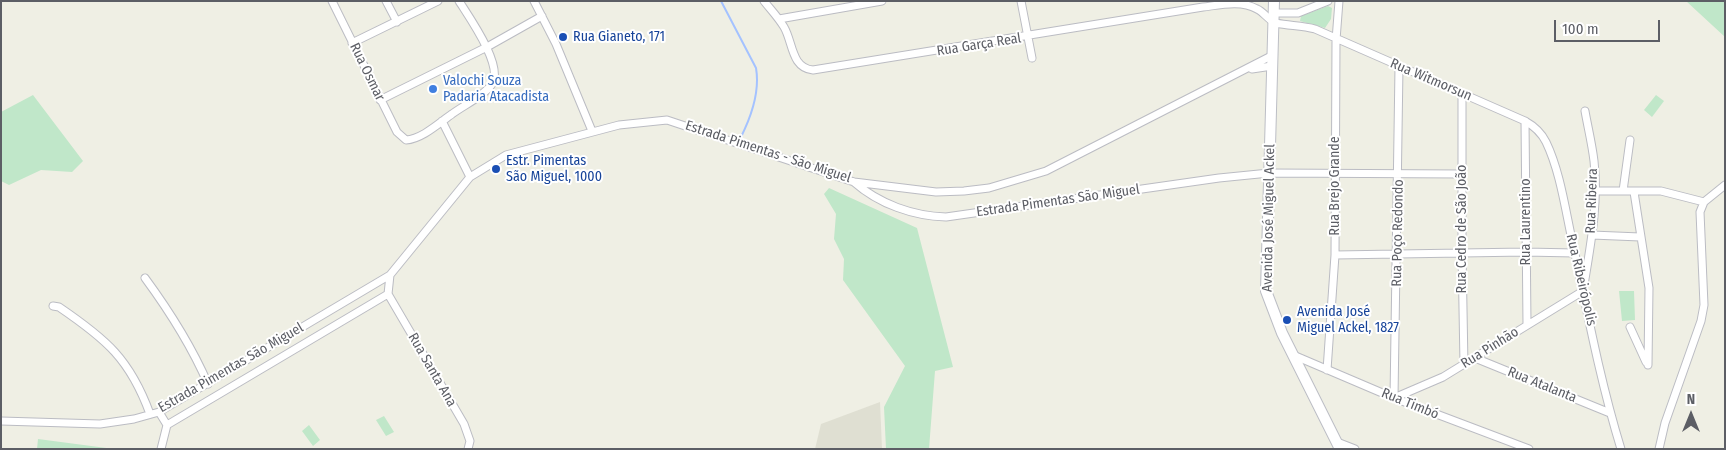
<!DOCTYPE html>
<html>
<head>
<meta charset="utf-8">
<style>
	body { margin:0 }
	#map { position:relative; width:1726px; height:450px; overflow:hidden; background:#efefe4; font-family:"Fira Sans Condensed",sans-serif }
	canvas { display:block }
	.frame { position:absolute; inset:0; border:2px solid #5c5e65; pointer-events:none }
	.north { position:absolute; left:1666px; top:390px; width:50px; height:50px; -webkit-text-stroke:4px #fff; paint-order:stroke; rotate:0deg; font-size:14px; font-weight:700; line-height:20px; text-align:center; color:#5c5e65 }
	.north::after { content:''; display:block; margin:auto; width:18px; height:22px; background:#5c5e65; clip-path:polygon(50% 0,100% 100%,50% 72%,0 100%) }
	.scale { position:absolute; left:1554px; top:20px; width:106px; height:22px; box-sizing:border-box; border:2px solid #5c5e65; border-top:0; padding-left:6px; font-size:15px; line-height:18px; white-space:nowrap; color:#5c5e65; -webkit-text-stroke:4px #fff; paint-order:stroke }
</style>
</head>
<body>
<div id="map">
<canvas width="1726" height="450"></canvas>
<div class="frame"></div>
<div class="north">N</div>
<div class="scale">100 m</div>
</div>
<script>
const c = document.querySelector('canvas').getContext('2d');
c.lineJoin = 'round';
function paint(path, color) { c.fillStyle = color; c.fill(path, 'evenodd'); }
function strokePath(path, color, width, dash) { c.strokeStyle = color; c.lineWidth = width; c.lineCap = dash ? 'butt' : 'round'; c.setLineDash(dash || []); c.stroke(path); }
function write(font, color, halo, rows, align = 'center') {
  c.font = font + ' "Fira Sans Condensed",sans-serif'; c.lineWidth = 4; c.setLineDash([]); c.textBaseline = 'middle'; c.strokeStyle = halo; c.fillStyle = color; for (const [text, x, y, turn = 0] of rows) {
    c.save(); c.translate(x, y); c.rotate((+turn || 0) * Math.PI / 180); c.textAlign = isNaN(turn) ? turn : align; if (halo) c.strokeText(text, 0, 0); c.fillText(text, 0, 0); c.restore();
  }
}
const education = new Path2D(`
	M880,402L882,449H815L821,424Z`);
const green = new Path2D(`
	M1686,1H1725V37Z
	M1328,6L1332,8L1331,19L1325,28L1300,21L1301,16Z
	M33,95L83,161L72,172L41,170L9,185L1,181V112Z
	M1656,95L1664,101L1652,117L1644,110Z
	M829,188L917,228L953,367L935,371L929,449H886L884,407L905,366L843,280L844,259L834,239L836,214L824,194Z
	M1619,291H1634L1635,320L1622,321Z
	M384,416L394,432L386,436L376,420Z
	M309,425L320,440L313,446L302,431Z
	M38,439L114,449H37Z`);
const stream = new Path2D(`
	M721,1L756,68C760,91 751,117 741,137`);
const street = new Path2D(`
	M332,1L397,132L406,140C422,139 439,123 452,114C464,105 484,96 492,84C504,66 469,17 459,1
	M386,1L397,22
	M534,1L556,44L592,131
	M764,1C771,10 778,17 784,27C793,42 791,68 813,70L1203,7C1220,5 1241,0 1257,9C1264,12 1269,21 1276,23C1289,26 1302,25 1315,29L1525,121C1534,126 1541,132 1546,142C1561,173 1566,215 1574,249C1588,316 1601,384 1621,449
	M1021,1L1032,58
	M1274,13H1298L1328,1
	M779,19L882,1
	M352,43L438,1
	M1252,69L1272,66
	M1462,94V252L1464,365
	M380,100L487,47L542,16
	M442,121L470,177
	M1525,121L1527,324
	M854,182C879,204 913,216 946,217L1219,178L1269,173L1462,174
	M1595,191H1661L1704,202
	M1623,191L1630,140
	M1634,192L1649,288L1648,365
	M1592,235L1640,237
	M1335,255L1525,252L1575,253
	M145,278C170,312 191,345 208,384
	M388,294L464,424L470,441L468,449
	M388,294L390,275
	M53,306L59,307C106,339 130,359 150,414
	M1630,327L1646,362
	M1293,355L1394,398L1529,449
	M1475,358L1610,413
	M1327,370L1335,255L1336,40L1339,1
	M1394,398L1443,377L1583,291C1590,248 1599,204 1594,161C1592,144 1588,128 1585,111
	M1394,398L1399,67
	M159,412L167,425L161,449
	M1,421L100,424L134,419L159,412L390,275L470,177L506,155L619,125L667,120L854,182L936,192L964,191L989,188L1046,171L1273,55
	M167,425L388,294
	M1337,442L1355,449
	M1659,449L1665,423L1701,321L1704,305L1700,212L1704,202L1725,185`);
const secondary = new Path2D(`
	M1274,1L1266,291L1282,333L1340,449`);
const markers = [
	[563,37,5,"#1a4fb4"],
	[433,89,5,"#3f7fe0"],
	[496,169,5,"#1a4fb4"],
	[1287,320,5,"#1a4fb4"]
];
const transitNames = [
	["Rua Gianeto, 171",573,37],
	["Estr. Pimentas",506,161],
	["São Miguel, 1000",506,177],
	["Avenida José",1297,312],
	["Miguel Ackel, 1827",1297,328]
];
const streetNames = [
	["Rua Garça Real",979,45,-9],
	["Rua Osmar",367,72,64],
	["Rua Witmorsun",1431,80,23],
	["Estrada Pimentas - São Miguel",768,152,18],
	["Rua Brejo Grande",1335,186,-90],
	["Estrada Pimentas São Miguel",1058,201,-8],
	["Rua Ribeira",1592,201,-88],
	["Avenida José Miguel Ackel",1269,218,-89],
	["Rua Laurentino",1526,222,-90],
	["Rua Cedro de São João",1462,229,-90],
	["Rua Poço Redondo",1398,233,-89],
	["Rua Ribeirópolis",1581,280,77],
	["Rua Pinhão",1490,348,-32],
	["Estrada Pimentas São Miguel",231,368,-30],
	["Rua Santa Ana",432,370,60],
	["Rua Atalanta",1542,385,22],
	["Rua Timbó",1410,404,22]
];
const shopNames = [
	["Valochi Souza",443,81],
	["Padaria Atacadista",443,97]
];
paint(education, '#dfdfd2');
paint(green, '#c0e7c9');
strokePath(stream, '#a4c2ff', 2);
strokePath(street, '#bbbcc3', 9);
strokePath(secondary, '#bcbec5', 12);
strokePath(street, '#fff', 7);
strokePath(secondary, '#fff', 10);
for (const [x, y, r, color] of markers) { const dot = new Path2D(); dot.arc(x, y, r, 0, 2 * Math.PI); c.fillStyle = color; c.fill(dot); strokePath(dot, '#fff', 2); }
write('14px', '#164399', '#fff', transitNames, 'left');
write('14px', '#5c5e65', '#fff', streetNames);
write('14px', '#366cbe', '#fff', shopNames, 'left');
</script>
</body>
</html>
